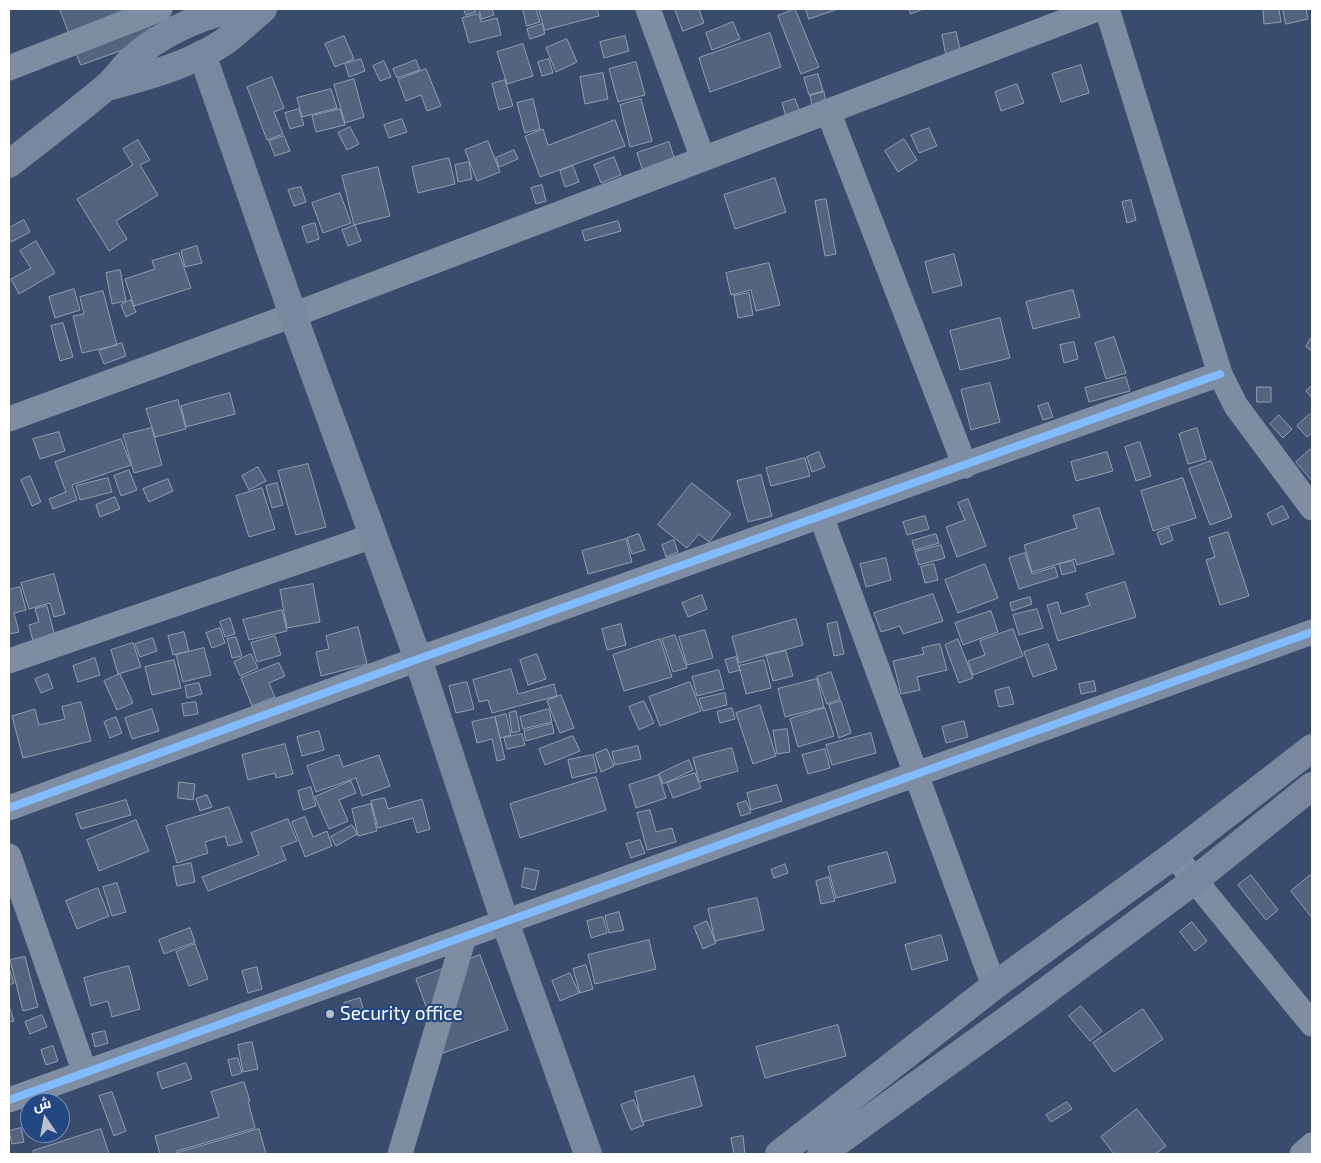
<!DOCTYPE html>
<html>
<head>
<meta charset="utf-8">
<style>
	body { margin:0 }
	#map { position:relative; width:1321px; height:1163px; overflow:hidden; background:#394c6c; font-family:"Exo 2",Cairo,sans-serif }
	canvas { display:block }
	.frame { position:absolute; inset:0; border:10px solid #fff; pointer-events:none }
	.north { position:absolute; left:20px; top:1093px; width:50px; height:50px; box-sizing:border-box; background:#234782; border:1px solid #7b91b4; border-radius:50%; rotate:348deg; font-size:14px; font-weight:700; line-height:20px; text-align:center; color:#fff }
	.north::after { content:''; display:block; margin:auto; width:18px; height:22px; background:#bac0cc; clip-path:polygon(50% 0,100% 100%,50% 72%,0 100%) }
</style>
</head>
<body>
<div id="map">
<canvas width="1321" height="1163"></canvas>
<div class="frame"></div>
<div class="north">ش</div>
</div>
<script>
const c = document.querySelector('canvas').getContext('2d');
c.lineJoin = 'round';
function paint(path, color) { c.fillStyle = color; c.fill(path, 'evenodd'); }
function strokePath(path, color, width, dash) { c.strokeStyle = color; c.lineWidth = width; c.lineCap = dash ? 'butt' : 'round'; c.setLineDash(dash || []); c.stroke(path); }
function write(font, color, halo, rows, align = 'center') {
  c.font = font + ' "Exo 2",sans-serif'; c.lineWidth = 4.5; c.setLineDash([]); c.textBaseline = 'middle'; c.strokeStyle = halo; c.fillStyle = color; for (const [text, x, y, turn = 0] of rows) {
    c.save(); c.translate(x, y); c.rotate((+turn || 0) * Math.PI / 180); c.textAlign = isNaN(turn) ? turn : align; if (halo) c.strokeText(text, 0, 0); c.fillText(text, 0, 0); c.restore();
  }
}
const building = new Path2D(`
	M60,9H142L153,39L81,65Z
	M464,9H475L476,12L466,15Z
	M479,9H492L494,15L482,19Z
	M523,9H536L540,22L527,26Z
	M539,9H597L599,16L545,30Z
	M675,9H699L704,23L683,31Z
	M795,9L819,67L801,74L778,16Z
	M806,9H838L809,19Z
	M909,9H923L911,14Z
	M1279,9L1281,22L1264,24L1263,10Z
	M1283,9H1306L1308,19L1286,24Z
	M479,14L481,22L497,18L501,35L469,43L462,18Z
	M733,22L740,39L712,50L706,33Z
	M542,24L545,34L530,39L527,29Z
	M956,32L961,53L946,56L942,35Z
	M770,33L781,67L710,92L699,58Z
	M344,36L354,59L335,67L325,44Z
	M625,36L629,51L604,58L600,42Z
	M567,39L577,62L556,72L546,48Z
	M523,44L533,76L507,84L497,52Z
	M361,59L365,71L349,77L345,64Z
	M549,59L553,73L542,76L538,62Z
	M416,60L420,70L397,78L393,69Z
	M384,61L391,77L380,81L373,66Z
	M636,62L645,95L618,102L609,69Z
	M1081,65L1089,93L1061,102L1052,74Z
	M426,69L441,106L427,111L421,95L406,101L398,80Z
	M603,73L608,99L585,104L580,77Z
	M818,74L823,91L809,95L804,78Z
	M272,77L284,108L274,112L283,134L267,140L247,87Z
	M354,79L364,117L345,123L334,85Z
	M505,80L513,106L499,110L492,84Z
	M1017,84L1024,103L1001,111L995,92Z
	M331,89L337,108L302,117L297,98Z
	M824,92L826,102L812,106L810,96Z
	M533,99L540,129L525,133L517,103Z
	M641,99L652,141L630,147L620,105Z
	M795,99L800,112L786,117L782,103Z
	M299,109L304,125L290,129L285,113Z
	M340,109L345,125L316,132L312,116Z
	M402,119L407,132L389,138L384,125Z
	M615,120L625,146L540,177L525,136L543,129L548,145Z
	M350,127L359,144L347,150L338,133Z
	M929,128L937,146L919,153L911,135Z
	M284,136L290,151L275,156L269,141Z
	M904,139L917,160L898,172L885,151Z
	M138,140L150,160L140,165L158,195L116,221L127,239L109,251L77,199L133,165L123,149Z
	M488,141L500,172L477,181L465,150Z
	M669,142L675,160L643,171L637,153Z
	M514,150L518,159L499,167L496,158Z
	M614,157L621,175L601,183L594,165Z
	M449,158L455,184L418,193L412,167Z
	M469,162L472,179L458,182L455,165Z
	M573,166L579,182L565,187L560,171Z
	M378,167L390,216L354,225L342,176Z
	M775,178L786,212L735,229L724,195Z
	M542,185L546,201L536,204L531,188Z
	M301,187L306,202L294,206L288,190Z
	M340,193L351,223L323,233L312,203Z
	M826,199L836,254L825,256L815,201Z
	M1131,200L1136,220L1127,223L1122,202Z
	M24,220L30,232L11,242L9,237V228Z
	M618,221L621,231L585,241L582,231Z
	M315,223L319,239L307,243L302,227Z
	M355,225L361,241L348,246L342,230Z
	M36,241L55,273L19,294L11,279L31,268L20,251Z
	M197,246L202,263L185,267L181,251Z
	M179,253L191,288L134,306L125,279L155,269L152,261Z
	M954,254L962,285L933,293L925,262Z
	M769,263L780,305L756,311L751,290L731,295L726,273Z
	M120,270L126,301L112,304L106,273Z
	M74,289L80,310L55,318L49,297Z
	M1073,290L1080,317L1033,329L1026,302Z
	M103,291L117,345L82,353L73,316L84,314L80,297Z
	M749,293L753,315L738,318L734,296Z
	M131,300L136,312L126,317L121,305Z
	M1000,318L1010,358L960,370L950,331Z
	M63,323L73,357L60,361L51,326Z
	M1114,337L1126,373L1106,379L1095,343Z
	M1311,338L1312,339V351L1306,347Z
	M1074,342L1078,359L1064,363L1060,345Z
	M122,343L126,356L104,364L99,351Z
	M1126,377L1130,391L1089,402L1085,388Z
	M990,383L1000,422L971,430L961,390Z
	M1312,386V398L1306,391Z
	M1257,387H1271V402H1257Z
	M230,393L235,414L186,427L181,406Z
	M178,400L186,429L155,437L146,409Z
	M1048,403L1053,417L1043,420L1038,406Z
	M1310,414L1312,416V433L1307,437L1297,426Z
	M1279,415L1292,429L1283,438L1270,424Z
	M152,428L162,465L134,473L123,435Z
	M1197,428L1206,459L1188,464L1179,434Z
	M59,432L65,451L40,459L33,439Z
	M121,439L131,465L72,485L77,500L53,509L49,499L66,492L55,462Z
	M1140,442L1151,476L1136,481L1125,447Z
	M1312,448V481L1296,462Z
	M819,452L825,467L812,472L807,457Z
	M1107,452L1113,471L1076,481L1071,462Z
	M805,458L810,476L771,486L766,468Z
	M1211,461L1232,517L1210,525L1189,469Z
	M308,464L326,527L296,535L278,471Z
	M258,467L266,481L249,490L242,476Z
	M129,470L137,490L121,496L114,476Z
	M761,475L772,516L748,522L737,481Z
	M30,476L41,502L32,506L21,480Z
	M108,478L112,492L80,500L76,486Z
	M1183,478L1196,518L1153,531L1141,491Z
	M168,479L173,491L149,502L143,489Z
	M277,483L283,505L272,508L266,486Z
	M692,483L731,514L709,542L699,534L687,548L658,525Z
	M262,488L275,529L249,537L236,496Z
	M115,497L120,509L100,517L96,505Z
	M968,499L986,546L957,557L946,527L965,520L958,503Z
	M1283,506L1289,518L1272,525L1267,514Z
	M1099,508L1114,554L1077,565L1075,559L1032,572L1024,545L1077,528L1073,516Z
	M925,516L929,529L907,535L903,522Z
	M1169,528L1173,540L1161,545L1157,533Z
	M1228,532L1249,596L1220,605L1206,560L1215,557L1209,538Z
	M639,534L645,550L632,554L627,538Z
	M936,534L939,543L915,550L912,541Z
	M626,539L632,562L588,574L582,551Z
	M674,540L678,552L666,557L662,545Z
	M941,545L945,558L919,565L915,552Z
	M1025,553L1032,574L1055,567L1058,577L1019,589L1009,558Z
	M886,558L891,580L866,587L860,564Z
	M1073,561L1076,571L1062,575L1059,564Z
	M934,564L938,580L925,583L921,567Z
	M985,564L998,598L958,613L945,580Z
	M54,574L65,614L54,617L50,603L29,609L21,583Z
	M1125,582L1136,617L1058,641L1047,605L1058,602L1061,614L1090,605L1086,594Z
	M313,584L320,622L287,628L280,590Z
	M20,587L26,610L14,613L19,632L9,634V590Z
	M933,594L943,621L903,634L900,626L881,632L874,613Z
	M702,595L707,609L688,617L682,603Z
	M1030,597L1032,604L1012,611L1010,603Z
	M47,606L58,648L36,653L29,625L39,622L35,609Z
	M1037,609L1043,628L1019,635L1013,615Z
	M282,610L287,631L249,640L243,620Z
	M991,611L998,632L963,645L955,623Z
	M230,618L235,634L225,637L220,622Z
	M796,619L803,645L739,663L732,637Z
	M837,622L844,654L834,656L827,624Z
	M621,624L626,645L607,650L602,629Z
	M358,627L367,664L321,676L316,652L329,649L326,636Z
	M220,628L225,643L212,648L206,633Z
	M1013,629L1023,656L973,675L968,661L985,655L980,641Z
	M705,630L713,658L687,665L679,637Z
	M184,632L189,651L173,655L168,636Z
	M675,635L687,668L673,672L662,639Z
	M275,636L281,655L257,662L251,643Z
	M236,637L242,656L232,658L227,639Z
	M153,638L157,651L140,657L135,644Z
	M660,639L672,677L624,691L613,655Z
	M958,639L973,678L959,683L945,645Z
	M133,643L141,667L118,674L111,650Z
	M940,644L947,670L917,677L920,690L901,694L893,661L924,654L922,648Z
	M1048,644L1057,669L1033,677L1024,652Z
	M204,648L211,675L183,682L176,655Z
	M786,651L793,676L773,681L766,655Z
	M251,654L258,668L240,676L234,662Z
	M537,654L546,679L528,685L520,660Z
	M736,657L740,670L729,673L725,660Z
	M95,658L100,675L78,682L73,666Z
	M174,660L181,688L152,695L145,667Z
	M764,660L771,688L746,694L739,666Z
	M279,663L285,676L269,683L275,697L252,706L241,678Z
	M511,669L518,694L554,684L557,696L492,713L488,700L479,702L473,680Z
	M719,670L724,689L697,696L692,677Z
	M831,672L840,699L827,704L817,677Z
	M48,674L53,688L41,693L35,679Z
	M120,674L133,703L117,710L104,681Z
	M817,679L824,707L785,717L778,689Z
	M1094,681L1096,691L1081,694L1079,684Z
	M467,682L474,709L456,713L449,686Z
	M690,682L701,711L660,726L649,697Z
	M199,683L202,694L187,698L185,686Z
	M1009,687L1014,704L999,707L995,691Z
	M725,693L727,705L703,711L699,699Z
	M561,695L574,728L560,733L547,701Z
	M644,701L654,723L639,730L629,707Z
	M841,701L851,733L839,738L829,705Z
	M81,702L91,741L23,758L12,716L35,709L39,725L65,719L62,707Z
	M196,702L198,714L184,716L182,704Z
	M760,705L776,756L753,764L736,713Z
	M732,708L735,719L720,723L717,712Z
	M825,708L834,736L798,747L790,719Z
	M152,709L159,731L132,739L125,718Z
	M549,709L552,722L523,729L520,717Z
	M516,711L520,731L512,733L509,713Z
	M506,714L511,735L500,738L495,717Z
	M116,717L122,733L110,738L104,722Z
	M495,717L505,759L497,761L492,739L477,743L472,722Z
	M964,721L968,737L946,743L942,727Z
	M552,724L554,733L526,741L524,731Z
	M787,729L790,752L777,754L773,731Z
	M319,731L324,750L302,756L297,737Z
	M871,733L876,753L832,765L826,745Z
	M522,734L525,745L507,749L504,738Z
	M573,736L580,751L545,765L539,749Z
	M285,744L293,774L276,778L275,773L248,780L242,755Z
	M638,746L641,759L615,765L612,752Z
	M732,748L738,771L699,782L693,758Z
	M607,749L614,766L601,772L595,754Z
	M825,749L830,768L808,774L802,755Z
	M339,755L343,767L379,755L390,786L362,796L356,778L316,792L307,766Z
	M593,755L597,772L572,778L568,760Z
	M689,760L693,770L663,784L659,774Z
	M695,773L701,788L673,798L667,783Z
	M659,775L666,798L636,808L629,785Z
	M596,777L606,810L520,838L510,804Z
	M351,781L356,793L339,800L348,821L329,829L315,797Z
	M179,782L195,784L193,800L178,798Z
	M777,785L782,801L751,810L747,793Z
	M311,787L316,806L303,810L298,791Z
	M207,795L212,807L200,811L196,799Z
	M385,798L388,809L422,799L430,829L417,833L413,818L378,828L371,801Z
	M126,800L131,815L81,829L76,814Z
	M746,801L751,813L741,816L737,804Z
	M371,804L377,831L358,836L352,809Z
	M229,807L242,842L228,846L225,836L205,842L208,853L177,863L166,826Z
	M650,810L656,832L672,828L676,842L647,850L637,813Z
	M305,817L313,837L327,831L332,846L305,857L292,822Z
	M288,819L297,841L281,847L286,860L208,891L202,877L259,855L251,833Z
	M136,820L149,851L99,871L87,840Z
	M352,825L357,834L336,846L331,837Z
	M640,840L645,853L631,858L626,844Z
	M887,852L896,882L836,898L828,867Z
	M191,863L195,882L177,886L173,867Z
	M785,864L788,873L774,878L771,870Z
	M525,868L539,871L535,890L522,887Z
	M1312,874V918L1291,891Z
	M1251,875L1278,910L1266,920L1238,885Z
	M829,877L835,901L821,904L816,881Z
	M117,883L126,912L112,916L103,887Z
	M98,888L109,916L77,929L66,901Z
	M757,898L764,930L715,941L708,909Z
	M619,912L624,930L609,933L605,916Z
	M603,917L607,933L591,938L587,921Z
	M707,921L716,943L703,949L694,927Z
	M1192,922L1207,941L1195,951L1180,932Z
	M190,928L195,942L164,954L159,940Z
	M941,935L948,960L912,970L905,945Z
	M649,940L656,969L595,984L588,955Z
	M195,944L208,979L189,986L176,952Z
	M480,955L508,1030L443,1053L416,979Z
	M25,957L38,1007L23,1011L10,960Z
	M586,965L593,989L580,993L573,969Z
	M129,966L140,1009L112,1017L108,1001L91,1006L84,978Z
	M257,967L262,989L248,993L242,971Z
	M9,968L14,983L9,985Z
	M570,973L579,993L560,1001L552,981Z
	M360,998L364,1011L347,1016L344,1003Z
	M9,1006L14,1021L9,1022Z
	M1081,1006L1102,1031L1090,1041L1069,1016Z
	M1143,1009L1163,1039L1114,1072L1093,1043Z
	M42,1015L47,1027L30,1034L25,1022Z
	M838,1025L846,1056L765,1078L756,1047Z
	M105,1031L108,1043L95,1047L92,1034Z
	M252,1042L258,1069L243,1072L238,1045Z
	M53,1046L58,1061L46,1065L41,1050Z
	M238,1058L242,1073L232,1076L228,1060Z
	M186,1063L192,1079L162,1089L157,1073Z
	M694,1076L702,1106L642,1122L635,1092Z
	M244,1082L250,1101H248L255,1128L177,1151V1154H160L155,1136L219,1117L211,1092Z
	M112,1092L126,1131L114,1136L99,1096Z
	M634,1100L644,1125L631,1130L621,1105Z
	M1067,1102L1072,1109L1051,1122L1046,1115Z
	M1137,1109L1166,1146L1155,1154H1114L1101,1137Z
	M21,1128L24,1142L12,1144L9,1131Z
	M101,1129L109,1154H34L33,1151Z
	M259,1129L266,1154H178V1153Z
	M743,1136L745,1154H734L731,1138Z`);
const street = new Path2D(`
	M648,9L703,159
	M1107,9L1220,374L1236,406L1312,508
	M9,68L160,9
	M828,111L965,466
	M9,419L293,315L1097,9
	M821,516L994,986
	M9,661L373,536
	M9,808L418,659L1220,374
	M1174,855L1312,1024
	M9,856L85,1073
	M9,1100L1312,632
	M400,1154L464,937
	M1302,1154L1312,1145`);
const secondary = new Path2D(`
	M202,54L293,315L418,659L505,922L588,1154
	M107,87C145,77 196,63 228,39C240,30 251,19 263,9
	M9,164C41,139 74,114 105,88C115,80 122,69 131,60C160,34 195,18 233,9
	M779,1154L994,986L1174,855L1312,748
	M821,1154L1026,1006L1195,880L1312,786`);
const cycleway = new Path2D(`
	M9,808L418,659L1220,374
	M9,1100L1312,632`);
const markers = [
	[330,1014,5,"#bac0cc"]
];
const poiNames = [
	["Security office",340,1014]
];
paint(building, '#54647e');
strokePath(building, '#929eb1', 1);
strokePath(street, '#7f8da2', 25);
strokePath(secondary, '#7a889f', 28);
strokePath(cycleway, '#80bcff', 8);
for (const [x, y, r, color] of markers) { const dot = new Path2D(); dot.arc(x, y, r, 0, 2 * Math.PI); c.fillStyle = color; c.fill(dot); strokePath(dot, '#234782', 2); }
write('19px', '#fff', '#234782', poiNames, 'left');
</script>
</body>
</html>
